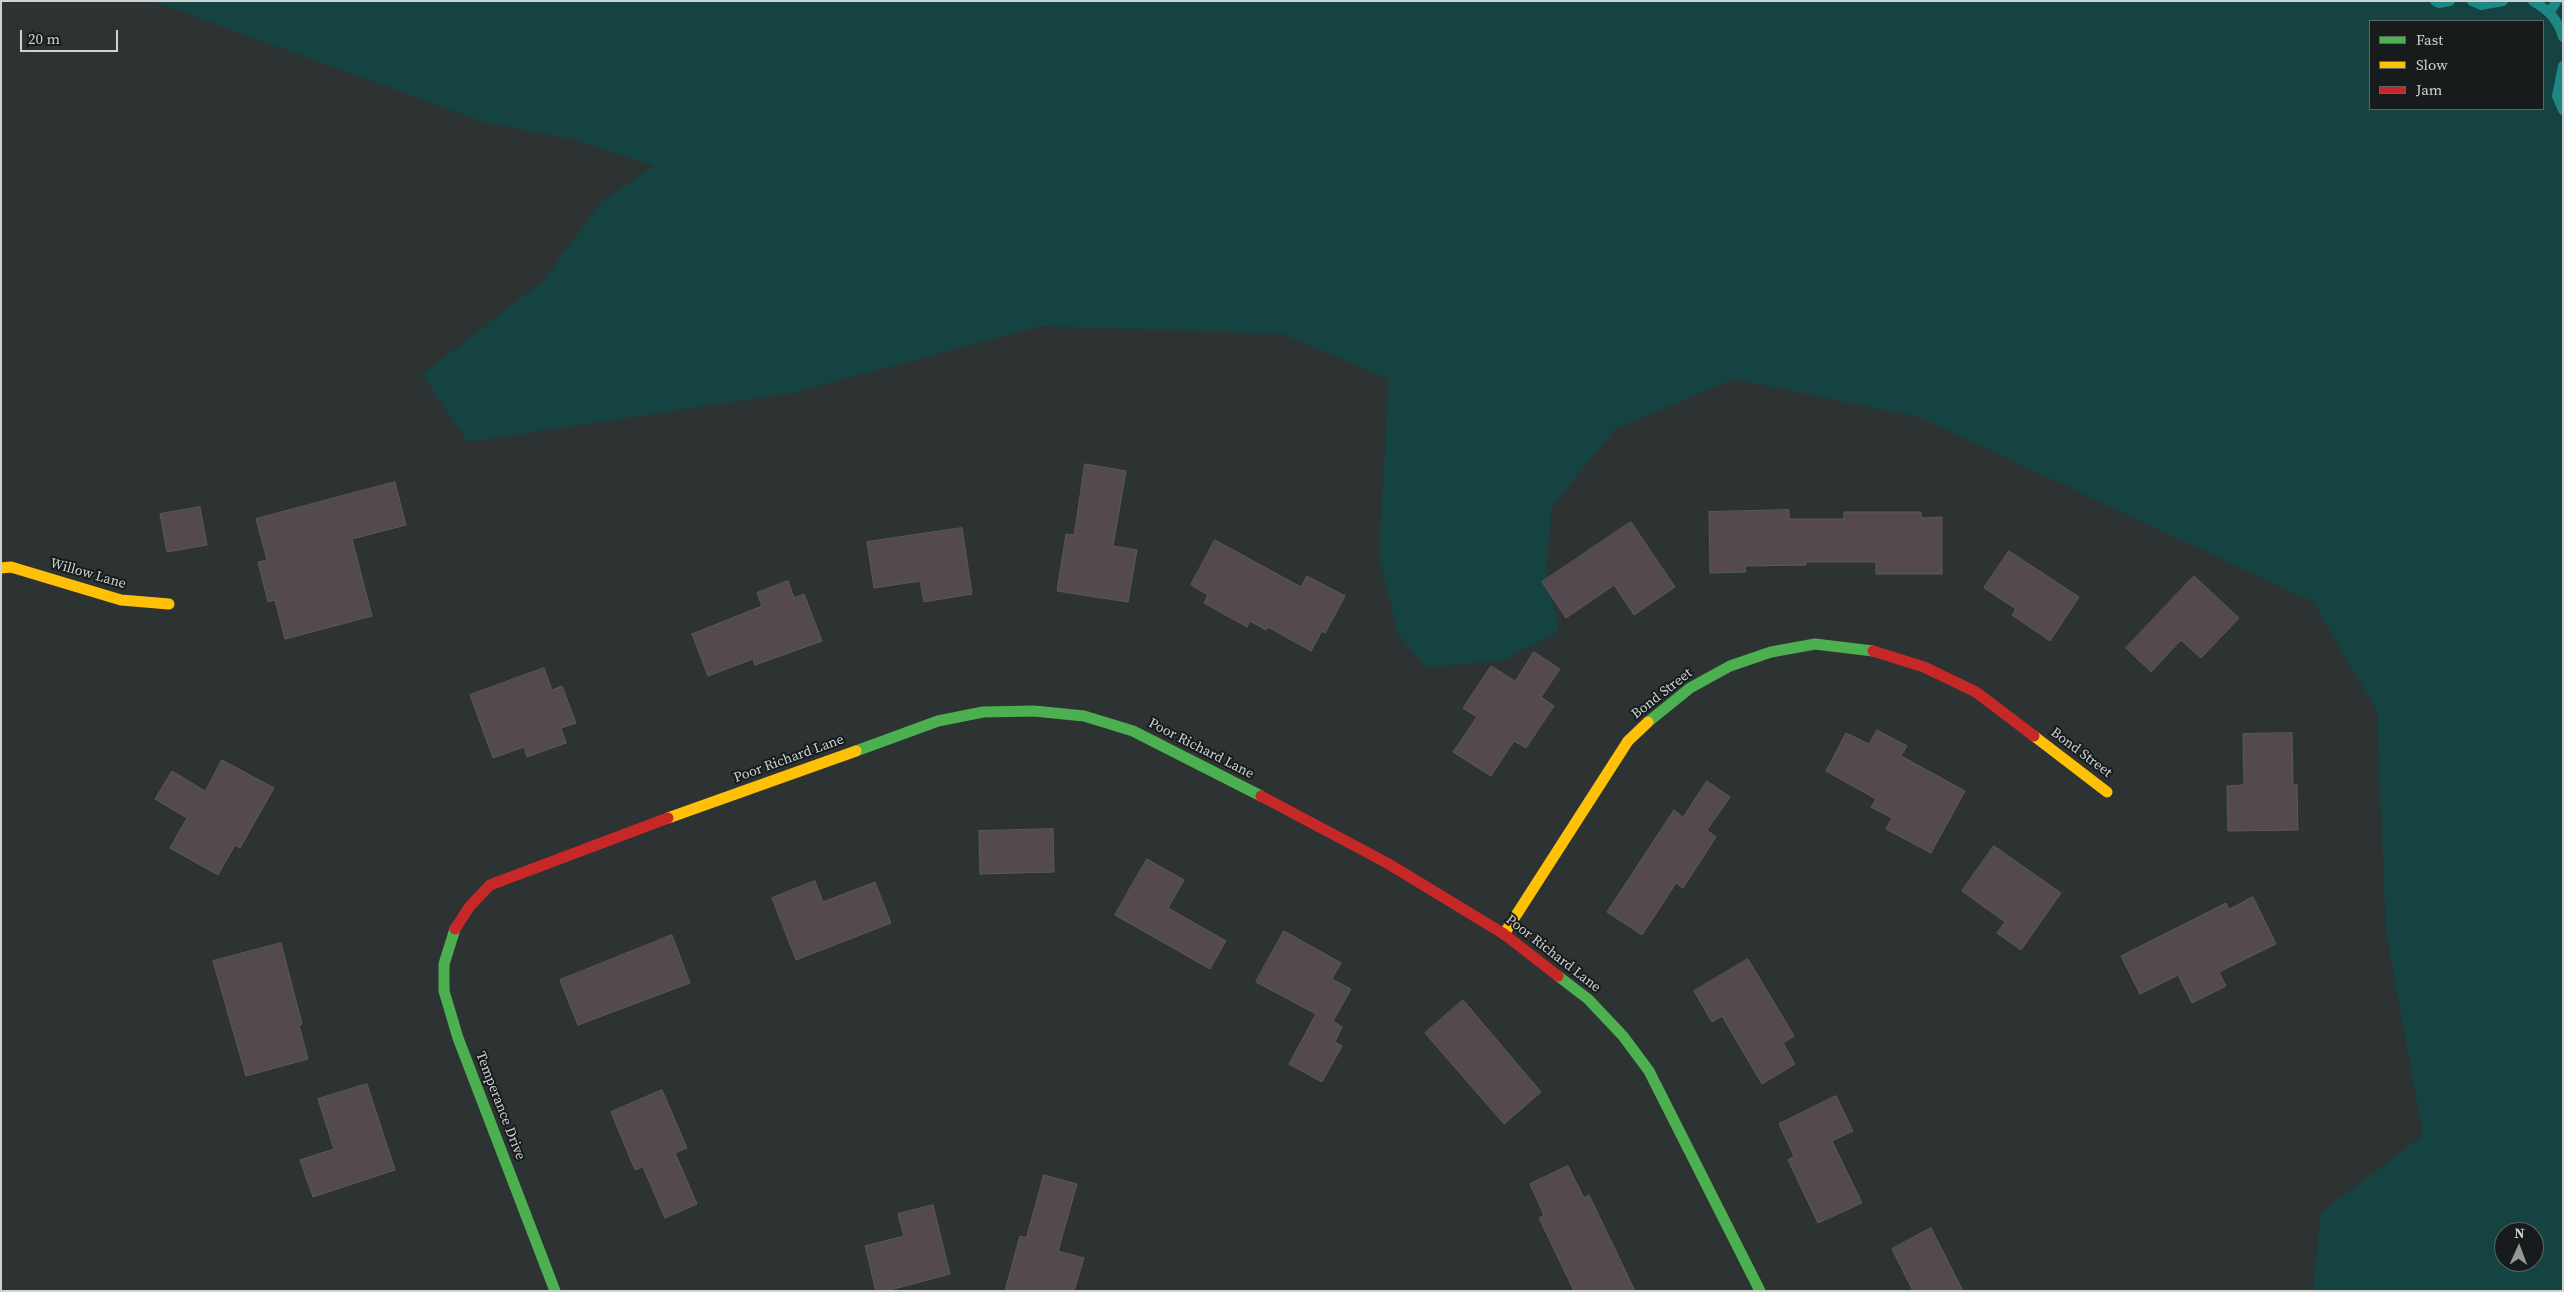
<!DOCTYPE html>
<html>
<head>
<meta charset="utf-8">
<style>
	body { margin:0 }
	#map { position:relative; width:2564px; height:1292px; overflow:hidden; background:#2d3332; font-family:"Source Serif 4",serif }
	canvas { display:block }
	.frame { position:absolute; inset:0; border:2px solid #ccd2d2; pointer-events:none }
	.legend { position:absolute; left:2369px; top:20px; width:175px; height:90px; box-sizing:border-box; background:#171b1b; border:1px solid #5f6464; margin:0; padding:6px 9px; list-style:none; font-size:15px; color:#ccd2d2 }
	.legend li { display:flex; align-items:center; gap:10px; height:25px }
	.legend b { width:25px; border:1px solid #5f6464 }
	.north { position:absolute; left:2494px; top:1222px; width:50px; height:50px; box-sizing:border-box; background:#171b1b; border:1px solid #5f6464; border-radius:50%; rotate:2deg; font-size:14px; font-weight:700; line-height:20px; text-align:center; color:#ccd2d2 }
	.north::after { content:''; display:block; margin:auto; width:18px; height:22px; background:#949a9a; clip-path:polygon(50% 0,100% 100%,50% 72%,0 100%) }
	.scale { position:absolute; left:20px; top:30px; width:98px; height:22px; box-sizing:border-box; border:2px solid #ccd2d2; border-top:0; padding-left:6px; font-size:15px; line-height:18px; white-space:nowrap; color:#ccd2d2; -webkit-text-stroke:4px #171b1b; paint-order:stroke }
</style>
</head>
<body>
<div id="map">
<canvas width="2564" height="1292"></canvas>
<div class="frame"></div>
<ul class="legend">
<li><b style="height:6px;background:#4caf50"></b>Fast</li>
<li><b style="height:6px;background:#ffc107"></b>Slow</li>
<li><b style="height:6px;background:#c62828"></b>Jam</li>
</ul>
<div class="north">N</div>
<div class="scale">20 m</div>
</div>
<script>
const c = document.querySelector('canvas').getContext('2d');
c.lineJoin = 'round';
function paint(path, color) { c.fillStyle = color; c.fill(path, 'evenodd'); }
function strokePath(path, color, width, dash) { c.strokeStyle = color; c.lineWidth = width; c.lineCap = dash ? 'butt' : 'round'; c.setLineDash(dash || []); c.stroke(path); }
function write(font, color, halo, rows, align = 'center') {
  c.font = font + ' "Source Serif 4",serif'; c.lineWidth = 4; c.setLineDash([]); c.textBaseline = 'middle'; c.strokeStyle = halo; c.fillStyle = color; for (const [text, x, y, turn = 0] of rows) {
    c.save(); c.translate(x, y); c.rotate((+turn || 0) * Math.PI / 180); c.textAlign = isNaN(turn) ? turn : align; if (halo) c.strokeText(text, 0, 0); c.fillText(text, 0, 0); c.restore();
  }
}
const green = new Path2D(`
	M152,1H2563V1291H2313L2321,1213L2423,1135L2386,931L2377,711L2313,602L1919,417L1734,379L1615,429L1552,507L1546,568L1559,631L1504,660L1427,668L1398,634L1379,556L1389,379L1283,334L1041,326L792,393L468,442L422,375L544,280L600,203L654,166L572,139L484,122ZM2370,21H2543V109H2370ZM2504,1232H2534V1262H2504Z`);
const stream = new Path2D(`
	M2435,1L2439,3L2450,1
	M2472,1L2481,5L2503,1
	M2533,1C2548,10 2558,19 2563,37
	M2550,11L2557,1
	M2563,66L2557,96L2563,110`);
const building = new Path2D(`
	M1085,464L1126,471L1113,546L1137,550L1128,602L1057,591L1066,534L1074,535Z
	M395,482L406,525L352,539L372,616L285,639L275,600L268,602L258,562L267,560L256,519Z
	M200,507L207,545L167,552L160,514Z
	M1789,510V519H1844V512H1921V518L1942,517V574H1876V562H1806V565L1745,566L1746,572L1710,573L1709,512Z
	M1631,522L1675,587L1634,615L1614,585L1566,618L1542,582Z
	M962,528L972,594L924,602L920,581L874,588L867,542Z
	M1215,540L1301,587L1307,576L1345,596L1325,633L1322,631L1311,651L1268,627L1266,630L1250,621L1247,627L1204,603L1208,595L1191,585Z
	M2009,551L2079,597L2050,641L2012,615L2016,609L1984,588Z
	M2194,576L2239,618L2201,658L2181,640L2151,672L2126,648Z
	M788,581L794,598L804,594L822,641L755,665L753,659L708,676L692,634L762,606L757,593Z
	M1534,652L1560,669L1541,697L1554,706L1526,748L1514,741L1491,776L1453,752L1477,717L1463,708L1491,666L1515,681Z
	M544,668L552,690L562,686L576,723L561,728L566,743L527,757L524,747L493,758L470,695Z
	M1877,730L1907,746L1901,756L1965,791L1931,853L1886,829L1892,818L1871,807L1876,799L1826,771L1846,733L1869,744Z
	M2292,733L2293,785L2297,784L2298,830L2228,831L2227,786L2244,785L2243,734Z
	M222,760L274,788L240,848L235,845L218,875L170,848L187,818L155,799L172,771L205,791Z
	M1707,781L1730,797L1707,830L1716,837L1683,888L1676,883L1642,935L1607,912L1674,810L1683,817Z
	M1053,829L1054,872L980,874L979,831Z
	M1994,846L2061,893L2021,950L1997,933L2005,922L1962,891Z
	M1147,859L1184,880L1168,908L1226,941L1210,969L1115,915Z
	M815,881L823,902L875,882L891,923L796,960L772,898Z
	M2253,897L2276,944L2219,972L2226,986L2192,1003L2178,975L2140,994L2121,956L2226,903L2229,909Z
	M1284,931L1341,963L1332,979L1351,989L1333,1021L1342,1027L1335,1042L1342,1046L1322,1082L1289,1064L1316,1014L1256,982Z
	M672,935L690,983L578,1025L560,980Z
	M281,943L302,1024L299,1025L308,1059L246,1076L213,961Z
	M1748,959L1794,1036L1783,1043L1795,1064L1762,1084L1722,1016L1712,1022L1694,991Z
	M1463,1000L1541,1092L1504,1124L1425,1033Z
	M367,1084L395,1170L313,1197L300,1160L334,1149L318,1099Z
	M662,1090L687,1148L675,1153L697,1204L665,1218L643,1167L635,1170L611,1112Z
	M1836,1096L1853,1131L1832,1141L1862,1203L1818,1223L1788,1160L1794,1156L1779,1124Z
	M1568,1166L1584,1198L1589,1195L1635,1291H1574L1539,1218L1544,1215L1530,1184Z
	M1044,1175L1077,1184L1058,1251L1084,1258L1074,1291H1005L1020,1236L1026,1238Z
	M933,1205L950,1274L886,1291H876L865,1246L904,1236L898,1214Z
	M1931,1228L1963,1291H1913L1892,1249Z`);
const fast = new Path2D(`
	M1648,722L1690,688L1730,666L1771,652L1815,644L1873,651
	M856,751L938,721L983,712L1034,711L1084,716L1133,731L1261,796
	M455,929L444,964V991L458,1038L555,1291
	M1558,976L1588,999L1623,1036L1649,1071L1760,1291`);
const slow = new Path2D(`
	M1,568L11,567L121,600L169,604
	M2034,736L2107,792
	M668,818L856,751
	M1504,934L1628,741L1648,722`);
const jam = new Path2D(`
	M1873,651L1924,667L1976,692L2034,736
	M1261,796L1387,863L1504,934L1558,976
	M455,929L470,906L490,885L668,818`);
const streetNames = [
	["Willow Lane",88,574,16],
	["Bond Street",1662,694,-38],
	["Poor Richard Lane",1201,749,27],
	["Bond Street",2081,753,37],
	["Poor Richard Lane",789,759,-20],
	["Poor Richard Lane",1553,954,38],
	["Temperance Drive",500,1106,69]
];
paint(green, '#144342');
strokePath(stream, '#1d8783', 10);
paint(building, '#54494f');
strokePath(building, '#595a5a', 1);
strokePath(fast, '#4caf50', 11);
strokePath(slow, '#ffc107', 11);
strokePath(jam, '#c62828', 11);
write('14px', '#ccd2d2', '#171b1b', streetNames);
</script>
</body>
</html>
